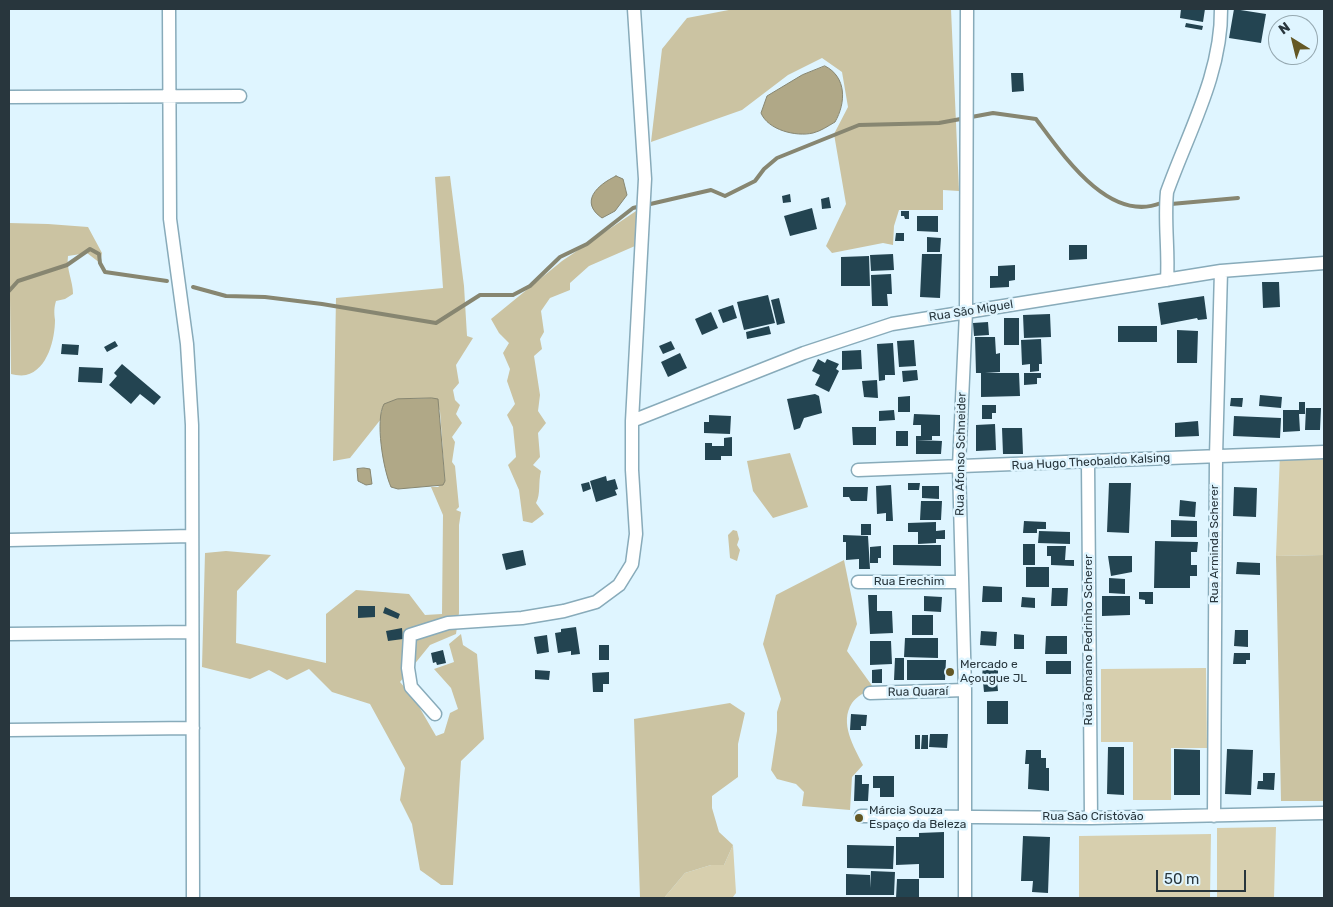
<!DOCTYPE html>
<html>
<head>
<meta charset="utf-8">
<style>
	body { margin:0 }
	#map { position:relative; width:1333px; height:907px; overflow:hidden; background:#dff5ff; font-family:Rubik,sans-serif }
	canvas { display:block }
	.frame { position:absolute; inset:0; border:10px solid #28363d; pointer-events:none }
	.north { position:absolute; left:1268px; top:15px; width:50px; height:50px; box-sizing:border-box; background:#dff5ff; border:1px solid #96a9b1; border-radius:50%; rotate:324deg; font-size:14px; font-weight:700; line-height:20px; text-align:center; color:#28363d }
	.north::after { content:''; display:block; margin:auto; width:18px; height:22px; background:#645825; clip-path:polygon(50% 0,100% 100%,50% 72%,0 100%) }
	.scale { position:absolute; left:1156px; top:870px; width:90px; height:22px; box-sizing:border-box; border:2px solid #28363d; border-top:0; padding-left:6px; font-size:15px; line-height:18px; white-space:nowrap; color:#28363d; -webkit-text-stroke:4px #dff5ff; paint-order:stroke }
</style>
</head>
<body>
<div id="map">
<canvas width="1333" height="907"></canvas>
<div class="frame"></div>
<div class="north">N</div>
<div class="scale">50 m</div>
</div>
<script>
const c = document.querySelector('canvas').getContext('2d');
c.lineJoin = 'round';
function paint(path, color) { c.fillStyle = color; c.fill(path, 'evenodd'); }
function strokePath(path, color, width, dash) { c.strokeStyle = color; c.lineWidth = width; c.lineCap = dash ? 'butt' : 'round'; c.setLineDash(dash || []); c.stroke(path); }
function write(font, color, halo, rows, align = 'center') {
  c.font = font + ' Rubik,sans-serif'; c.lineWidth = 5; c.setLineDash([]); c.textBaseline = 'middle'; c.strokeStyle = halo; c.fillStyle = color; for (const [text, x, y, turn = 0] of rows) {
    c.save(); c.translate(x, y); c.rotate((+turn || 0) * Math.PI / 180); c.textAlign = isNaN(turn) ? turn : align; if (halo) c.strokeText(text, 0, 0); c.fillText(text, 0, 0); c.restore();
  }
}
const green = new Path2D(`
	M1324,452V555L1276,556L1280,453Z
	M1206,668L1207,748H1171V800H1133V742H1101V669Z
	M1276,827L1274,898H1217V828Z
	M1211,834L1210,898H1079V836Z
	M733,845L736,893L733,897L664,898L685,873L711,865H724Z`);
const forest = new Path2D(`
	M734,9H951L959,191L943,190V210H899L894,226L893,245L883,243L832,253L826,246L846,204L834,134L848,107L842,72L822,58L788,75L742,110L651,142L662,49L687,18Z
	M450,176L464,286L467,336L473,338L456,365L459,383L453,390L455,400L460,405L456,414L462,423L452,437L455,442L452,462L455,466L459,507L456,510L461,512L459,525V613L456,634L430,645L400,682L414,698L436,736L444,733L450,713L458,709L451,688L434,669L454,662L449,644L461,634L463,645L477,654L484,739L461,761L453,885H441L420,870L412,824L400,800L405,768L370,704L332,692L309,669L287,680L269,670L250,679L202,667L205,553L226,551L271,555L237,591L236,643L326,663V614L356,590L409,594L425,615L442,614L443,515L431,487H438L445,481L440,411L432,398H411L381,410V419L350,458L333,461L336,298L443,288L435,177Z
	M639,209L635,246L589,266L570,283V290L550,298L541,311L544,332L540,339L542,349L534,356L540,395L538,411L546,423L538,433L540,457L533,465L541,471C538,482 541,494 536,503L544,514L532,523L523,521L519,490L508,465L516,457L513,427L507,415L515,404L507,381L510,369L503,353L509,343L499,333L491,319L562,261Z
	M9,223L48,224L88,227L102,253L100,263L87,253L68,256C66,269 73,281 73,294L65,299L56,301C54,308 54,312 55,320C55,338 48,370 26,375C21,376 15,375 11,374Z
	M790,453L808,507L773,518L753,491L747,461Z
	M733,530L737,531L739,539L737,545L740,550L737,561L730,558L728,535Z
	M1324,555V801H1281L1276,556Z
	M844,560L857,624L847,651L873,687C867,691 856,697 852,703C839,723 854,747 863,765L852,777L850,810L802,806L804,792L796,784L777,779L771,770L777,731V712L781,699L763,644L776,595Z
	M730,703L745,713L738,744V777L712,796V808L719,832L733,845L724,865H711L685,873L664,898H640L634,719Z`);
const water = new Path2D(`
	M825,66C847,77 846,103 835,122C828,126 821,131 813,133C796,137 768,130 761,113L767,96L802,75Z
	M616,176L623,179L627,195L615,211L602,218C579,202 597,185 616,176Z
	M432,398L438,399L445,481L443,485L398,489L391,487C383,469 375,420 384,404L397,399Z
	M364,468L370,469L372,484L366,485L358,481L357,469Z`);
const stream = new Path2D(`
	M1171,204L1238,198
	M193,287L226,296L265,297L322,304L436,323L480,295H513L530,286L560,257L587,244L633,208L711,190L725,196L755,181L764,169L777,158L859,125L939,123L993,113L1036,119C1063,155 1109,224 1161,203
	M9,291L18,281L67,265L90,249L99,254L100,263L105,272L167,281`);
const building = new Path2D(`
	M1181,9H1205L1203,22L1180,18Z
	M1234,9L1266,14L1261,43L1229,38Z
	M1186,23L1203,26L1202,30L1185,27Z
	M1011,73H1023L1024,91L1012,92Z
	M790,194L791,202L783,203L782,196Z
	M829,197L831,208L822,209L821,199Z
	M812,208L817,229L790,236L784,216Z
	M901,211H909V219H905L904,216H901Z
	M917,216H938V232L917,231Z
	M896,233H904V241H895Z
	M927,237L941,238L940,252H927Z
	M1069,245H1087V259L1069,260Z
	M893,254L894,270L871,271L870,255Z
	M922,254H942L940,298L920,297Z
	M869,256L870,286H841V257Z
	M1015,265V280L1009,281V287L990,288V276H998V266Z
	M891,274L892,294H887L888,306H872L871,275Z
	M1262,282H1279L1280,307L1263,308Z
	M768,295L775,323L744,330L737,302Z
	M1204,296L1207,319L1198,320L1197,318L1161,325L1158,303Z
	M779,298L785,323L777,325L771,300Z
	M733,305L737,318L723,323L718,310Z
	M711,312L718,328L702,335L695,319Z
	M1050,314L1051,337L1024,338L1023,315Z
	M1004,318H1019V345H1004Z
	M988,322L989,335L974,336L973,323Z
	M769,326L771,334L747,339L746,332Z
	M1118,326H1157V342H1118Z
	M1177,330L1198,331L1197,363H1177Z
	M975,337H995L996,354L1000,353V372L985,373H1019L1020,396L981,397V373H976Z
	M1041,339L1042,364H1039V371L1030,372V364L1022,365L1021,340Z
	M914,340L916,366L899,367L897,341Z
	M115,341L118,346L107,352L104,347Z
	M671,341L675,349L663,354L659,346Z
	M893,343L895,375H885V380L879,381L877,344Z
	M62,344L79,345L78,355L61,354Z
	M861,350L862,369L842,370V351Z
	M680,353L687,368L668,377L661,362Z
	M818,359L825,363L827,359L839,364L836,369L839,371L829,392L815,385L820,375L812,371Z
	M122,364L161,397L154,405L140,394L131,404L109,385L117,376L114,373Z
	M79,367L103,368L102,383L78,382Z
	M917,370L918,380L903,382L902,371Z
	M1024,373H1041V378H1037V384L1024,385Z
	M877,380L878,398L864,397L862,381Z
	M815,394L819,396L822,413L804,418L800,428L794,430L787,399Z
	M1260,395L1282,397L1281,408L1259,406Z
	M910,396V412H898V397Z
	M1231,398H1243L1242,407L1230,406Z
	M1299,402H1305V414H1299L1300,431L1283,432V410H1299Z
	M982,405H996V413H992V419H982Z
	M1306,408H1321L1320,430H1305Z
	M894,410L895,420L879,421V411Z
	M914,414L940,415V436H932V440H916V436H921V425H913Z
	M709,415L731,416L730,434L704,433V422H709Z
	M1234,416L1281,418L1280,438L1233,436Z
	M1198,421L1199,436L1175,437V423Z
	M995,424L996,450L976,451V425Z
	M852,427H876V445H853Z
	M1002,428H1022L1023,454H1003Z
	M896,431H908V446H896Z
	M732,437V456H721V460H705V443H712V446H724V438Z
	M916,440L942,441L941,454H916Z
	M606,476L607,481L615,479L618,489L615,490L617,495L596,502L590,481Z
	M589,482L591,489L583,492L581,484Z
	M908,483H920L919,490H908Z
	M1109,483H1131L1129,533L1107,532Z
	M891,485L893,521H886V513L877,514L876,486Z
	M922,486H939V499L922,498Z
	M843,487H868L867,501H851L849,497H843Z
	M1234,487L1257,488L1256,517L1233,516Z
	M1180,500L1196,502L1195,517L1179,516Z
	M921,501H942L941,520H920Z
	M1171,520L1197,521V537H1171Z
	M1024,521L1046,522V529H1037V533H1023Z
	M936,522V531L945,530V539H936V543L918,544V532H908V523Z
	M861,524H871V535H861Z
	M1039,531L1070,532V544L1038,543Z
	M843,535L868,536L870,569H859V559L846,560V542H843Z
	M1155,541L1198,542L1197,552H1191V565H1197V576H1190V588H1154Z
	M1023,544H1035V565H1023Z
	M893,545H941V566L893,565Z
	M881,546V558H878V563H870V547Z
	M1047,546H1066L1065,560H1074V566L1051,565V556H1047Z
	M523,550L526,565L506,570L502,554Z
	M1108,556H1132V572L1111,576Z
	M1237,562L1260,563V575L1236,574Z
	M1026,567H1049V587H1026Z
	M1109,578L1125,579V594L1109,593Z
	M983,586L1002,587V602H982Z
	M1052,588H1068L1067,606H1051Z
	M1139,592H1153V604H1145V600L1139,599Z
	M868,595H877V611H892L893,633L870,634Z
	M924,596L942,597L941,612L924,611Z
	M1102,596H1130V615L1102,616Z
	M1022,597L1035,598V608L1021,607Z
	M358,606H375V617L358,618Z
	M385,607L400,614L398,619L383,613Z
	M912,615H933V635H912Z
	M576,627L580,654L571,655V651L558,653L555,633L561,632V629Z
	M402,628L403,639L388,641L386,631Z
	M1235,630H1248V647L1234,646Z
	M981,631L997,632L996,646L980,645Z
	M1014,634L1024,635V649H1014Z
	M547,635L549,652L537,654L534,637Z
	M1046,636H1067V654H1045Z
	M905,638H938V658L904,657Z
	M870,641H891L892,664L870,665Z
	M599,645H609V660H599Z
	M443,650L446,663L437,665L436,662L433,663L431,653Z
	M1234,653H1250V660H1246V664H1233Z
	M895,658H904V680H894Z
	M907,660H946L945,680H907Z
	M1046,661H1071V674H1046Z
	M983,665H998V679L982,678Z
	M882,669V683H872V670Z
	M535,670L550,671L549,680L535,679Z
	M609,672V684H603V692H593L592,673Z
	M997,681L998,691L984,692L983,682Z
	M987,701H1008V724H987Z
	M851,714L867,715L866,726H861V730H850Z
	M930,734H948L947,748L929,747Z
	M915,735H920V749H915Z
	M922,735H928V749H921Z
	M1108,747H1124V795L1107,794Z
	M1174,749L1200,750V795H1174Z
	M1227,749L1253,750L1251,795L1225,794Z
	M1026,750H1041V758H1046V768H1049V791L1028,789L1029,764H1025Z
	M1263,773H1275L1274,790L1257,789L1258,781H1263Z
	M855,775H862V784H869L868,801H854Z
	M873,776H894V797H880V788H873Z
	M944,832V878H919V864L896,865V837H919V833Z
	M1023,836L1050,837L1048,893L1032,892L1033,881H1021Z
	M847,845L894,846L893,869L847,868Z
	M871,871L895,872L894,895H846V874L870,875V888Z
	M897,879H919V898H896Z`);
const minor = new Path2D(`
	M169,9L170,219L187,344L192,425L193,898
	M9,97L240,96
	M1167,280C1169,251 1164,222 1167,192C1188,133 1222,73 1221,9
	M632,421L804,353L892,324L1221,271L1324,263
	M1088,463L1091,818
	M858,470L1324,452
	M9,540L192,536
	M858,582H961
	M9,634L192,632
	M870,693L965,690
	M435,714L411,687L408,668L410,635L448,623L522,618L564,611L596,602L619,585L632,564L636,534L632,470V421L645,179L634,9
	M9,730L193,728
	M861,816L1091,818L1324,813
	M1214,816L1216,456L1221,271
	M965,898V690L959,466L966,312L967,9`);
const markers = [
	[950,672,5,"#645825"],
	[859,818,5,"#645825"]
];
const streetNames = [
	["Rua São Miguel",971,311,-9],
	["Rua Afonso Schneider",961,454,-89],
	["Rua Hugo Theobaldo Kalsing",1091,462,-3],
	["Rua Arminda Scherer",1215,544,-90],
	["Rua Erechim",909,582],
	["Rua Romano Pedrinho Scherer",1089,640,-90],
	["Rua Quaraí",918,692,-1],
	["Rua São Cristóvão",1093,817]
];
const poiNames = [
	["Mercado e",960,665],
	["Açougue JL",960,679],
	["Márcia Souza",869,811],
	["Espaço da Beleza",869,825]
];
paint(green, '#d7cfae');
paint(forest, '#cbc3a2');
paint(water, '#b0a887');
strokePath(water, '#878671', 1);
strokePath(stream, '#878671', 4);
paint(building, '#234451');
strokePath(minor, '#88abba', 15);
strokePath(minor, '#fff', 12);
for (const [x, y, r, color] of markers) { const dot = new Path2D(); dot.arc(x, y, r, 0, 2 * Math.PI); c.fillStyle = color; c.fill(dot); strokePath(dot, '#dff5ff', 2); }
write('12px', '#28363d', '#dff5ff', streetNames);
write('12px', '#28363d', '#dff5ff', poiNames, 'left');
</script>
</body>
</html>
